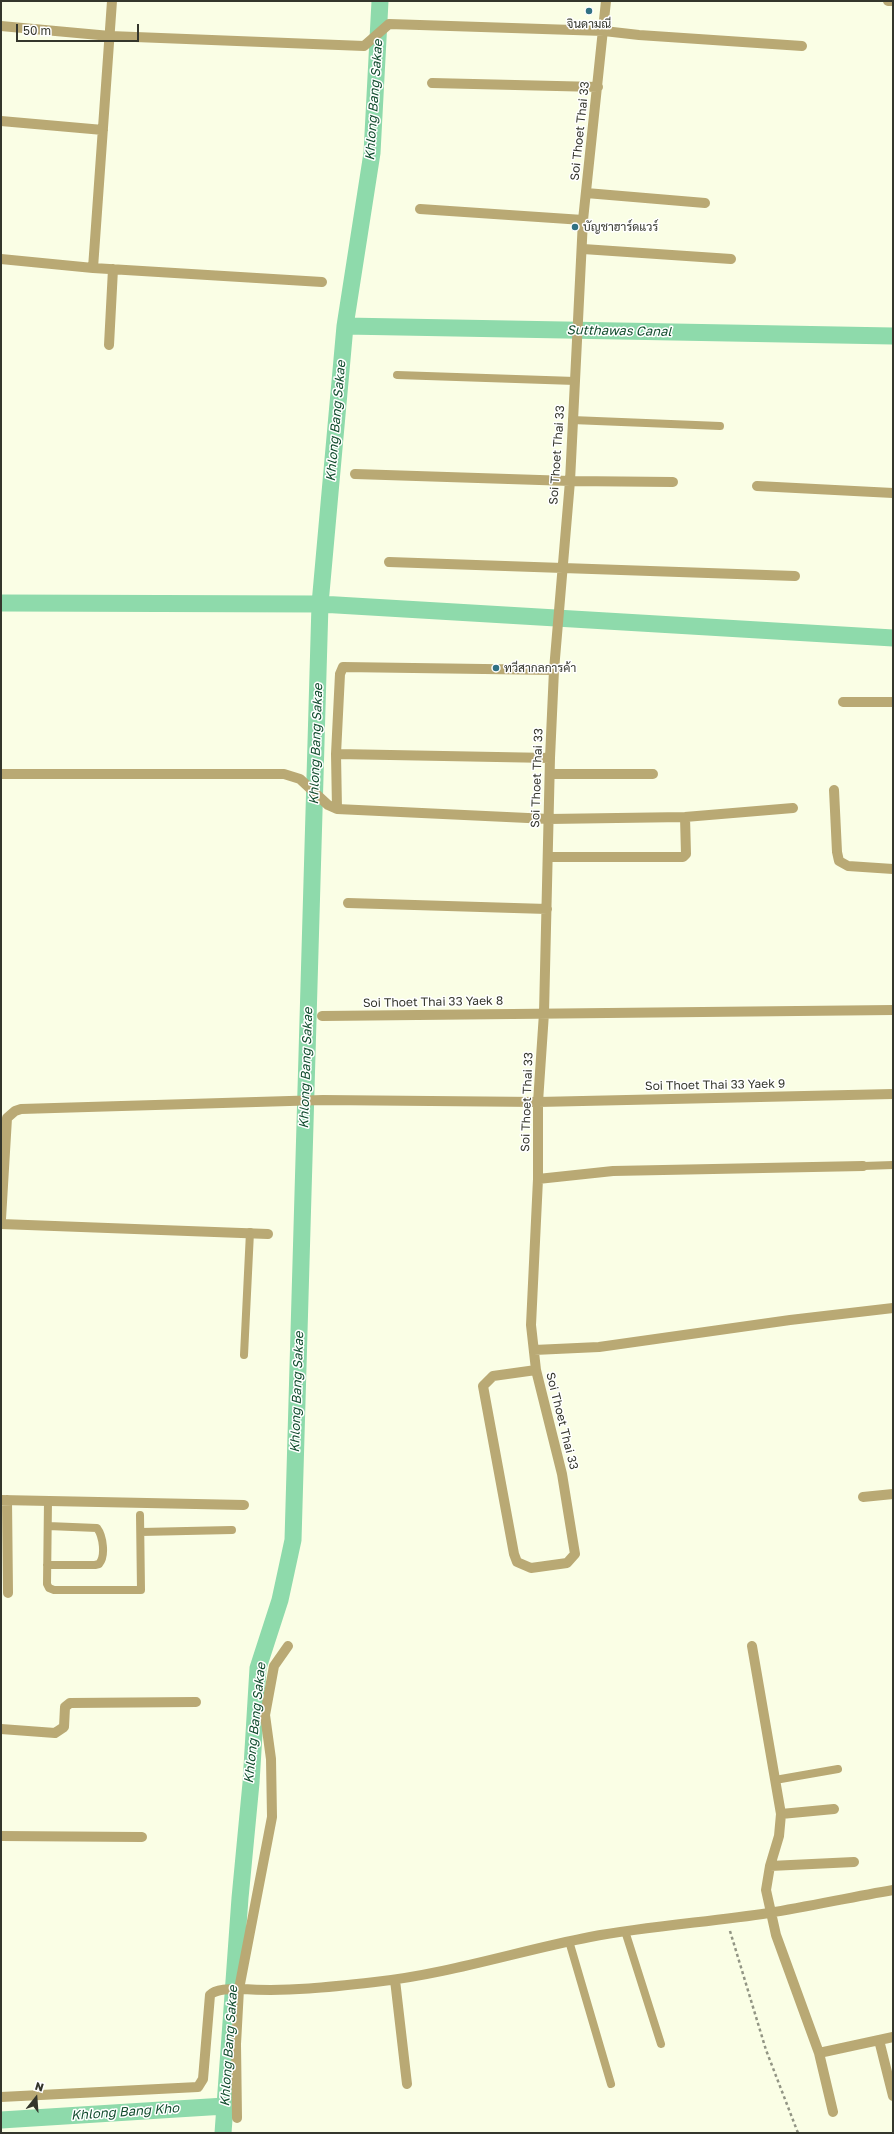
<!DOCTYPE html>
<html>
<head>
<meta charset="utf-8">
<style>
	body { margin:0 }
	#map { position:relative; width:894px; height:2134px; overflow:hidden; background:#fafee5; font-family:"Golos Text",sans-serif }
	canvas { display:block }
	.frame { position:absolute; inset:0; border:2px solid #34362c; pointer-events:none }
	.north { position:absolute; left:16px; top:2078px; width:40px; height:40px; -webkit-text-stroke:3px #fff; paint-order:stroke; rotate:17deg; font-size:11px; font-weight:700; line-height:16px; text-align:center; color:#34362c }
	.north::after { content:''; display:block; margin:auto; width:14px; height:18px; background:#34362c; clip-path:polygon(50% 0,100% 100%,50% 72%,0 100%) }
	.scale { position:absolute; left:16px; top:24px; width:123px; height:18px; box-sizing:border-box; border:2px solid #34362c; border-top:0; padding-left:5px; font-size:12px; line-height:14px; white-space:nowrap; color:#34362c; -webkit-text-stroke:3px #fff; paint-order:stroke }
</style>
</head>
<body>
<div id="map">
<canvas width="894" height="2134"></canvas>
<div class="frame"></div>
<div class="north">N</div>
<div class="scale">50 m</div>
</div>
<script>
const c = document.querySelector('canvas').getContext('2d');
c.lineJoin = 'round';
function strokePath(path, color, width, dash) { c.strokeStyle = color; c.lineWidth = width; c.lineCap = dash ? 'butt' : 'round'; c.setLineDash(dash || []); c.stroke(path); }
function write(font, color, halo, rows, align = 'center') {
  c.font = font + ' "Golos Text",Sarabun,sans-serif'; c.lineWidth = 3; c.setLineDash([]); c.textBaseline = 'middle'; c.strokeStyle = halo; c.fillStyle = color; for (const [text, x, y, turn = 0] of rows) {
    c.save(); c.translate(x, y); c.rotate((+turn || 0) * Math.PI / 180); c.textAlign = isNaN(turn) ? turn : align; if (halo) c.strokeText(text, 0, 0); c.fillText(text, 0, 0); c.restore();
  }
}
const canal = new Path2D(`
	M345,326L893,336
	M1,603L320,604L893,638
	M1,2120L225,2106
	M223,2133L240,1898L251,1783L258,1668L280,1600L293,1540L320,604L345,326L372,153L380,1`);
const path = new Path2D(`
	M730,1931L766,2050L798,2133`);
const lane = new Path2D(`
	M397,375L575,381
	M572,420L720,426
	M863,1166L893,1165
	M244,1355L250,1232
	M48,1501L47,1584L49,1588L54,1590H141L140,1515
	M141,1532L232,1530
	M47,1565H95L99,1564C106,1556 103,1536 97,1528L48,1526
	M775,1780L838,1769
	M625,1931L661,2044
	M569,1941L611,2084`);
const street = new Path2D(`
	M888,1H893
	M1,26L110,36L364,46L389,24L604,31L639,35L802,46
	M432,83L598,87
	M1,121L103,130
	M586,193L705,203
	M420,209L583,220
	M583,249L731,259
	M1,259L93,268L322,282
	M93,268L112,1
	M109,345L113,269
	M355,474L570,481L673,482
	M757,486L893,493
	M389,562L795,576
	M843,702H893
	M337,754L550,758
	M1,774H284L300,779L328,805L337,809L549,819L685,817L793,808
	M550,774H653
	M834,790L837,852L839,861L848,866L893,869
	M337,809L336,754L340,674L343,667L554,670
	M548,857H683L686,854L685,817
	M348,903L547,909
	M322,1016L893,1010
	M538,1179L613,1171L863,1166
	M1,1219L7,1118L15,1111L21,1109L323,1100L538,1102L893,1094
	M1,1224L268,1234
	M534,1350L599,1347L790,1320L893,1308
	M536,1370L493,1376L483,1386L514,1554L517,1562L531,1568L567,1563L575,1554L562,1474L536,1370L531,1325L538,1179V1102L544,1013L550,758L554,670L570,481L583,220L606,1
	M863,1497L893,1494
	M1,1500L244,1505
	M7,1500L8,1593
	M752,1646L781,1814L779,1836L770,1866L766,1890L776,1935L819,2053L833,2112
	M1,1729L55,1733L64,1727L65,1707L70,1703L196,1702
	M781,1814L834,1809
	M1,1836L142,1837
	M770,1866L854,1862
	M395,1980L407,2084
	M879,2040L893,2096
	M819,2053L893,2037
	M1,2097L198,2087L203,2079L210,1995C216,1988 234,1989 243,1989C287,1992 331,1987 375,1982C448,1974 518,1951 590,1937C649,1926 710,1922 769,1913C811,1906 852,1897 893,1890
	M237,2118L236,2044L239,1989L272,1817L271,1759L265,1715L274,1666L288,1646`);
const markers = [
	[589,11,4,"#307184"],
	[575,227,4,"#307184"],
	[496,668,4,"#307184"]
];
const poiNames = [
	["จินดามณี",589,24,"center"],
	["บัญชาฮาร์ดแวร์",583,227],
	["ทวีสากลการค้า",504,668]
];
const streetNames = [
	["Soi Thoet Thai 33",580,131,-84],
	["Soi Thoet Thai 33",557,455,-86],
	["Soi Thoet Thai 33",537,778,-88],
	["Soi Thoet Thai 33 Yaek 8",433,1002,-1],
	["Soi Thoet Thai 33 Yaek 9",715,1085,-1],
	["Soi Thoet Thai 33",527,1102,-88],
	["Soi Thoet Thai 33",562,1421,76]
];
const waterNames = [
	["Khlong Bang Sakae",374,100,-86],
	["Sutthawas Canal",619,331,1],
	["Khlong Bang Sakae",336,421,-85],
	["Khlong Bang Sakae",316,744,-88],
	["Khlong Bang Sakae",306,1068,-88],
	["Khlong Bang Sakae",297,1392,-88],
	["Khlong Bang Sakae",255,1723,-84],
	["Khlong Bang Sakae",229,2046,-86],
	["Khlong Bang Kho",125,2112,-4]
];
strokePath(canal, '#8edaab', 17);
strokePath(path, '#929584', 2.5, [3, 3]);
strokePath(lane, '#b9a974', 8);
strokePath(street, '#b9a974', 10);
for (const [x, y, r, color] of markers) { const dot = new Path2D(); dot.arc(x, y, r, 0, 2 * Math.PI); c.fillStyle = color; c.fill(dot); strokePath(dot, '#fff', 1.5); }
write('12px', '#34362c', '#fff', poiNames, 'left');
write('12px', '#34362c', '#fff', streetNames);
write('italic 13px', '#134d2f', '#fff', waterNames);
</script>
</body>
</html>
